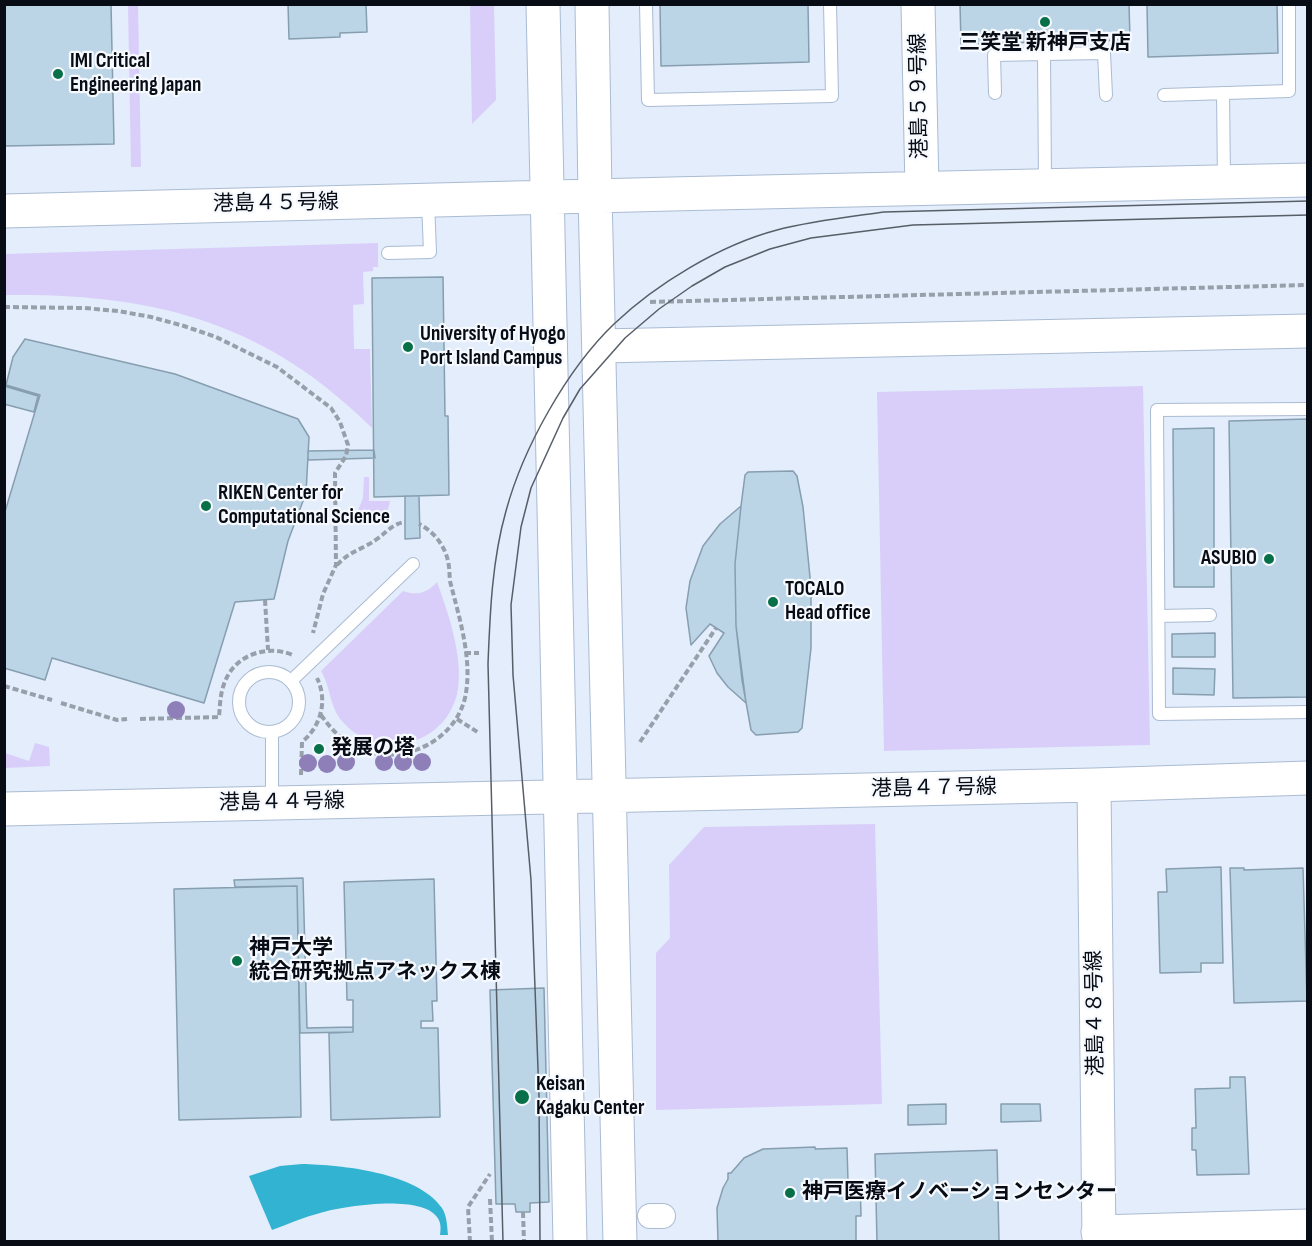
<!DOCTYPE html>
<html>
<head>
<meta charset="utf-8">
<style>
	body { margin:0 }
	#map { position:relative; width:1312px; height:1246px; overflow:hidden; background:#e3edfb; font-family:"Sofia Sans Condensed",sans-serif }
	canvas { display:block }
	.frame { position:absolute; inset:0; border:6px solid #080d15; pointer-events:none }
</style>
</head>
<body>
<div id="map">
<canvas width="1312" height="1246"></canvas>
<div class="frame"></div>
</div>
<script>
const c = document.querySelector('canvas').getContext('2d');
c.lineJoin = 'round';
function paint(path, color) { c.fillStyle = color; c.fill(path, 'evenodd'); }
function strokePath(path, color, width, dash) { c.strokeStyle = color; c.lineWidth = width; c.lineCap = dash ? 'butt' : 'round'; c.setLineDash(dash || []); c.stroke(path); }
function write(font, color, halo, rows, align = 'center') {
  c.font = font + ' "Sofia Sans Condensed","Noto Sans JP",sans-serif'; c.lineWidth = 4.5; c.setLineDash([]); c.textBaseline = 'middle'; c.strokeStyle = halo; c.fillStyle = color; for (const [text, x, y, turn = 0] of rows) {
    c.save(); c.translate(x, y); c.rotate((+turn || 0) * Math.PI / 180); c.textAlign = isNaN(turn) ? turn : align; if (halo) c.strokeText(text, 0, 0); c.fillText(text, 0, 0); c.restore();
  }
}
const green = new Path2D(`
	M128,5H138L141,167H131Z
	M470,5H494L496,100L472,124Z
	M378,243V267H373V271L363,272L364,304L353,305L354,349H370L372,428C265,321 152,293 5,295V254Z
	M1143,386L1150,745L884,751L877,392Z
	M364,477H369V501H390L387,513C375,524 369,523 357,513L363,498Z
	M437,582C448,612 463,656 458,689C449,745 378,764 342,721C329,706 331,687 321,671L403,591C417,596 427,593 437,582Z
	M35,743L49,747L50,766L5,768V753L29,761Z
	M875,824L882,1104L656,1110V953L670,938L669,865L704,827Z`);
const water = new Path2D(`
	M302,1164C341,1165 417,1172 442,1208C447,1216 447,1225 448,1235H440C441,1228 441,1222 437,1217C420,1194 344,1206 320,1213C304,1217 288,1224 272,1230L249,1176L280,1166Z`);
const building = new Path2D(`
	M4,4H111L114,144L4,146Z
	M288,4H366L367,32L340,33V37L289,39Z
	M660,4H808L809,62L661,66Z
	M960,4H1129L1130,40L961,44Z
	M1147,4H1277L1278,53L1148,57Z
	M443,277L445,416H448L449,495L374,497L372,278Z
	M25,339L175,374L298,419L309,437L306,493L288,541L274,599L235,602L204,703L52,658L45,680L4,668V515L40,395L6,385L13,357Z
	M4,386L38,396L34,412L4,404Z
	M1308,419V697L1233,698L1229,421Z
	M1214,428V587H1174L1173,429Z
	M374,450L375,458L308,460V451Z
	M793,471L797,476L803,507L811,587V648L802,728L798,732L756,735L751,730L742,680L736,626L735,564L741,506L745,475L748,472Z
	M405,496H419L420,538L405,539Z
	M741,506L735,564L736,626L746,703L728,687L717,673L709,656L724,633L710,624L691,645L686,608L690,581L703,546L720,524Z
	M1215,633V657H1172V634Z
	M1173,668L1215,669L1214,695L1173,694Z
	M1221,867L1223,963H1201V972L1160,973L1158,892H1167L1166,869Z
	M1230,868H1244V870L1303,868L1307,1001L1234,1003Z
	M303,878L307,1028L353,1027V1032L300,1033L297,886L235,887L234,880Z
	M434,879L437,1001H432L433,1021H421V1028H438L440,1117L331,1120L329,1033L353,1032V1000H347L344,882Z
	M297,886L301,1117L179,1120L174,889Z
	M544,988L549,1202L530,1203V1212H516L515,1204H496L490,990Z
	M1230,1077H1245L1249,1174L1197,1175L1196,1150H1192V1128H1196L1195,1089L1230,1088Z
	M946,1104V1124L908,1125V1105Z
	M1001,1104H1040L1041,1121L1001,1122Z
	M815,1147V1149L847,1148L848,1181L860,1180L861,1216H856V1242H718L717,1208L723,1188L728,1179V1173H731L744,1158L763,1149Z
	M997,1150L999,1242H877L875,1154Z`);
const path = new Path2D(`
	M650,302L1308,285
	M4,307L84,308L118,311L151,317L184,326L216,337L277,367L331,408L340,422L348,445L346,456L335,473L336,565L323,594L313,633
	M337,565C351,550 362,550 377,539C387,532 392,524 405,522
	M265,600L268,650
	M465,653H479
	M4,686L52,700
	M61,703L117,720L127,719
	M321,715C331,729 342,741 358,748C400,767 454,743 465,698C473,662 460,620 451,585C449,579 450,573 449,567C447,548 435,532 419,524
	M140,719L219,717C220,706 220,695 224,684C234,655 266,644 293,655
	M457,719L479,733
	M640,742L716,628
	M301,775L302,742C321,726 328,701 317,678
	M490,1199L492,1242
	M523,1212L524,1242
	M470,1242L468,1207L490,1174`);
const lane = new Path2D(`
	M646,4L648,100L832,96L830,4
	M1044,54L1104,53L1106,95
	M995,93L994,55L1044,54L1045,183
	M1223,93L1224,180
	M1164,95L1289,91V4
	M388,253L430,252L428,202
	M1308,409L1157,410L1159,714L1308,712
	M1159,616L1210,615
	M239 702a30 30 0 1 1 60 0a30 30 0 1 1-60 0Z
	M291,681L413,564
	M272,802V732`);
const street = new Path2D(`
	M650,1216H663`);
const secondary = new Path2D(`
	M543,4L570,1242
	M592,4L595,195L620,1242
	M918,4L922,188
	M4,211C439,200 873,188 1308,180
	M600,346L1308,331
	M1094,785L1099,1242
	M4,809L1094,785L1308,778
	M1098,1232L1308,1226`);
const tram = new Path2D(`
	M503,1242L488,664C490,613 492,560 506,511C523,448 567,369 614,324C656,284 720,245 777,230C812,221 849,217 884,212L1308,201
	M540,1242L539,1096L531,880L513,675L511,605L521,527L531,488L563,418L580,389L625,338L659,309L692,286L725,267L770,249L811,238L913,225L1308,215`);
const trees = [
	[176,710],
	[346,762],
	[384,762],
	[403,762],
	[422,762],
	[308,763],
	[327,764]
];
const markers = [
	[1045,22,6,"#077048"],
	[58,74,6,"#077048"],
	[408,347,6,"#077048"],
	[206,506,6,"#077048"],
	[1269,559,6,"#077048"],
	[773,602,6,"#077048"],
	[319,749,6,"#077048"],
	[237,961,6,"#077048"],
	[522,1097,8,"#077048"],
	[790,1193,6,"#077048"]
];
const poiNames = [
	["三笑堂 新神戸支店",1045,44,"center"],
	["IMI Critical",70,62],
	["Engineering Japan",70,86],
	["University of Hyogo",420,335],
	["Port Island Campus",420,359],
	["RIKEN Center for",218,494],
	["Computational Science",218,518],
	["ASUBIO",1257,559,"right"],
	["TOCALO",785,590],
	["Head office",785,614],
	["発展の塔",331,749],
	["神戸大学",249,949],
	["統合研究拠点アネックス棟",249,973],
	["Keisan",536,1085],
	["Kagaku Center",536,1109],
	["神戸医療イノベーションセンター",802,1193]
];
const streetNames = [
	["港島５９号線",920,96,-91],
	["港島４５号線",276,204,-1],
	["港島４７号線",934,789,-1],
	["港島４４号線",282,803,-1],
	["港島４８号線",1096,1013,-91]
];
paint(green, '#d9cef9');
paint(water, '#33b3d2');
paint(building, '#bbd5e7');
strokePath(building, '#869eaf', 1.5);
strokePath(lane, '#abbbd2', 14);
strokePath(street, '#abbbd2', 26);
strokePath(secondary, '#abbbd2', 35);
strokePath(path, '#979fab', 4, [6, 3]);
strokePath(lane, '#fff', 12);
strokePath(street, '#fff', 24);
strokePath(secondary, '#fff', 33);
strokePath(tram, '#575e68', 1.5);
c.fillStyle = '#8e7fb8';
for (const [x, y] of trees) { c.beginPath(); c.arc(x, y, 9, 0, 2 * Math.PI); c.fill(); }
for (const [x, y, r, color] of markers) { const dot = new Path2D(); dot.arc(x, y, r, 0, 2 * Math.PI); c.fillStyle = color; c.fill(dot); strokePath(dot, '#f6f9fe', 2); }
write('bold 21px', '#080d15', '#f6f9fe', poiNames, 'left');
write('21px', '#080d15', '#f6f9fe', streetNames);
</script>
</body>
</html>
